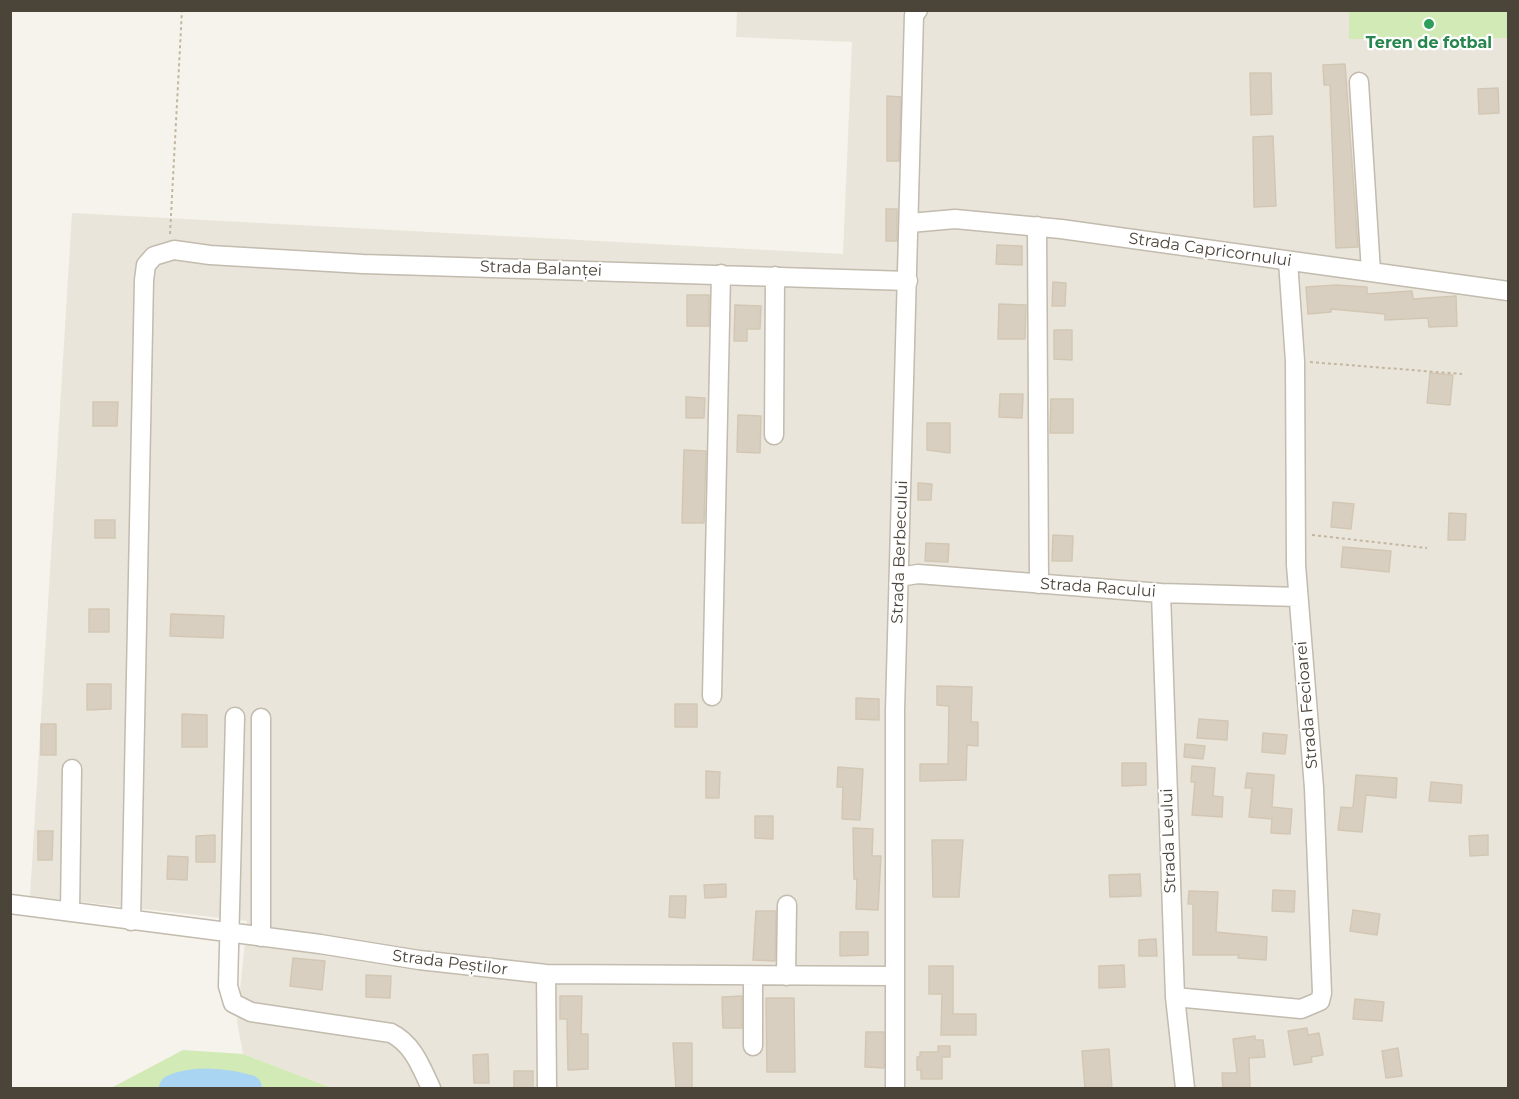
<!DOCTYPE html>
<html>
<head>
<meta charset="utf-8">
<style>
	body { margin:0 }
	#map { position:relative; width:1519px; height:1099px; overflow:hidden; background:#f6f3ec; font-family:Montserrat,sans-serif }
	canvas { display:block }
	.frame { position:absolute; inset:0; border:12px solid #4b4439; pointer-events:none }
</style>
</head>
<body>
<div id="map">
<canvas width="1519" height="1099"></canvas>
<div class="frame"></div>
</div>
<script>
const c = document.querySelector('canvas').getContext('2d');
c.lineJoin = 'round';
function paint(path, color) { c.fillStyle = color; c.fill(path, 'evenodd'); }
function strokePath(path, color, width, dash) { c.strokeStyle = color; c.lineWidth = width; c.lineCap = dash ? 'butt' : 'round'; c.setLineDash(dash || []); c.stroke(path); }
function write(font, color, halo, rows, align = 'center') {
  c.font = font + ' Montserrat,sans-serif'; c.lineWidth = 4.5; c.setLineDash([]); c.textBaseline = 'middle'; c.strokeStyle = halo; c.fillStyle = color; for (const [text, x, y, turn = 0] of rows) {
    c.save(); c.translate(x, y); c.rotate((+turn || 0) * Math.PI / 180); c.textAlign = isNaN(turn) ? turn : align; if (halo) c.strokeText(text, 0, 0); c.fillText(text, 0, 0); c.restore();
  }
}
const residential = new Path2D(`
	M737,11H1508V1088H332L243,1054L237,1021L247,921L30,896L72,213L843,254L852,42L736,37Z`);
const green = new Path2D(`
	M1349,11H1508V38L1349,39Z
	M183,1050L243,1054L332,1088H111Z`);
const river = new Path2D(`
	M172,1088C193,1078 227,1081 249,1088`);
const building = new Path2D(`
	M1345,64L1358,247L1336,248L1330,85H1324L1323,65Z
	M1250,73H1271L1272,114L1251,115Z
	M1498,88L1499,113L1479,114L1478,89Z
	M887,96L901,97L899,161H887Z
	M1273,136L1276,206L1254,207L1253,137Z
	M886,209H897V241H886Z
	M997,245L1022,246V265L996,264Z
	M1053,282L1066,283L1065,306H1052Z
	M1337,285L1367,287V294L1412,291L1413,299L1456,296L1457,326L1429,327L1428,318L1385,320V314L1331,309V312L1308,314L1306,287Z
	M687,295H709V326H687Z
	M999,304L1026,305L1025,339H998Z
	M735,305L761,306L760,329H747V341H734Z
	M1054,330H1072V360L1054,359Z
	M1430,373L1453,375L1450,405L1427,403Z
	M1000,394H1023L1022,418L999,417Z
	M686,397L705,398L704,418H686Z
	M1051,399H1073V433H1050Z
	M93,402H118L117,426H93Z
	M738,415L761,416L760,453L737,452Z
	M927,423H950V453L927,450Z
	M684,450L706,451L704,523H682Z
	M918,483L932,484L931,500H918Z
	M1333,502L1354,504L1351,529L1331,527Z
	M1449,513L1466,514L1465,540H1448Z
	M95,520H115V538H95Z
	M1053,535L1073,536L1072,561H1052Z
	M926,543L949,544L948,562L925,561Z
	M1343,547L1391,551L1389,572L1341,567Z
	M89,609H109V632H89Z
	M171,614L224,616L223,638L170,636Z
	M87,684H111V709L87,710Z
	M937,686L972,687L971,722H978V746L967,745L966,780L920,781V764H948L949,706L937,705Z
	M856,698L879,699V720L856,719Z
	M675,704H697V727H675Z
	M182,714L207,715V747H182Z
	M1199,719L1228,721L1227,740L1197,738Z
	M41,724H56V755H41Z
	M1263,733L1287,735L1285,754L1262,752Z
	M1185,744L1205,746L1203,759L1184,757Z
	M1122,763H1146V785L1122,786Z
	M1192,766L1215,768L1213,796L1223,797L1222,817L1192,815L1195,782H1191Z
	M838,767L863,769L860,820L842,819L843,787H837Z
	M706,771L720,772L719,798H706Z
	M1247,773L1274,775L1272,807L1292,809L1290,834L1271,833L1272,819L1249,817L1252,788H1245Z
	M1356,775L1397,778L1396,798L1366,795L1362,832L1338,830L1341,807L1353,808Z
	M1431,782L1462,785L1461,803L1429,801Z
	M755,816H773V839L755,838Z
	M853,828L873,829L872,856H881L878,910L856,909L857,879H854Z
	M38,831H53L52,860H38Z
	M215,835V862H196V836Z
	M1488,835V855L1470,856L1469,836Z
	M932,840H963L959,897H933Z
	M168,856L188,857L187,880L167,879Z
	M1140,874L1141,896L1110,897L1109,875Z
	M726,884V897L705,898L704,885Z
	M1273,890L1295,891L1294,912L1272,911Z
	M1189,891L1218,892L1216,932L1267,937L1266,960L1238,958L1239,955H1193V904H1188Z
	M670,896H686L685,918L669,917Z
	M1353,910L1380,914L1377,935L1350,931Z
	M756,911H776L775,961L753,960Z
	M840,932H868V955L840,956Z
	M1156,939L1157,956H1139V940Z
	M293,958L325,961L322,990L290,986Z
	M1124,965L1125,987L1099,988V966Z
	M929,966H953V1014H976V1035H941L942,994H929Z
	M366,975L391,976L390,998L366,997Z
	M560,996H582L581,1034H588V1069L568,1070L567,1019H560Z
	M742,996V1028H723L722,997Z
	M766,998H794L795,1072H767Z
	M1355,999L1384,1002L1382,1021L1353,1019Z
	M1307,1028L1308,1035L1319,1033L1323,1055L1311,1057L1312,1062L1294,1065L1288,1031Z
	M866,1032H884V1068L865,1067Z
	M1255,1036V1040H1263L1265,1057L1249,1058L1250,1089H1223L1222,1073H1237L1233,1039Z
	M673,1043H692V1089H676Z
	M938,1046H950V1057H942V1079H921V1070H917V1057H920V1052H938Z
	M1398,1048L1402,1076L1386,1078L1382,1051Z
	M1109,1049L1112,1089H1085L1082,1051Z
	M488,1054L489,1083H474L473,1055Z
	M514,1071H533V1089H514Z`);
const path = new Path2D(`
	M170,234L182,10
	M1310,362L1462,374
	M1312,535L1427,548`);
const minor = new Path2D(`
	M1359,82L1371,272
	M910,223L955,219L1061,229L1508,291
	M1037,226L1039,584
	M774,435L775,276
	M899,577L918,574L1161,593L1298,597
	M1161,593L1175,997L1185,1088
	M712,696L721,274
	M235,717L228,986L233,1003L251,1012L391,1033C413,1044 421,1067 431,1088
	M10,904L320,944L419,960L546,974L894,976
	M70,912L72,769
	M131,921L144,280L146,265L154,256L174,250L210,255L363,264L908,281
	M261,937V718
	M546,974L547,1088
	M753,976V1046
	M786,976L787,905
	M1175,997L1301,1009L1320,1001L1322,993L1314,788L1296,565L1295,361L1288,261
	M895,1088V710L914,15L918,10`);
const markers = [
	[1429,24,6,"#2e9e5b"]
];
const leisureNames = [
	["Teren de fotbal",1429,43]
];
const streetNames = [
	["Strada Capricornului",1210,250,8],
	["Strada Balanței",541,269,2],
	["Strada Berbecului",900,552,-88],
	["Strada Racului",1098,588,4],
	["Strada Fecioarei",1307,705,-95],
	["Strada Leului",1169,841,-92],
	["Strada Peștilor",450,963,7]
];
paint(residential, '#eae5da');
paint(green, '#d2eab5');
strokePath(river, '#a9d4f2', 26);
paint(building, '#d8cfc1');
strokePath(building, '#d3c7b4', 1.5);
strokePath(minor, '#c2bbae', 21);
strokePath(path, '#c4b79f', 2, [3, 3]);
strokePath(minor, '#fff', 18);
for (const [x, y, r, color] of markers) { const dot = new Path2D(); dot.arc(x, y, r, 0, 2 * Math.PI); c.fillStyle = color; c.fill(dot); strokePath(dot, '#fff', 2); }
write('bold 16px', '#27864d', '#fff', leisureNames);
write('16px', '#4b4439', '#fff', streetNames);
</script>
</body>
</html>
